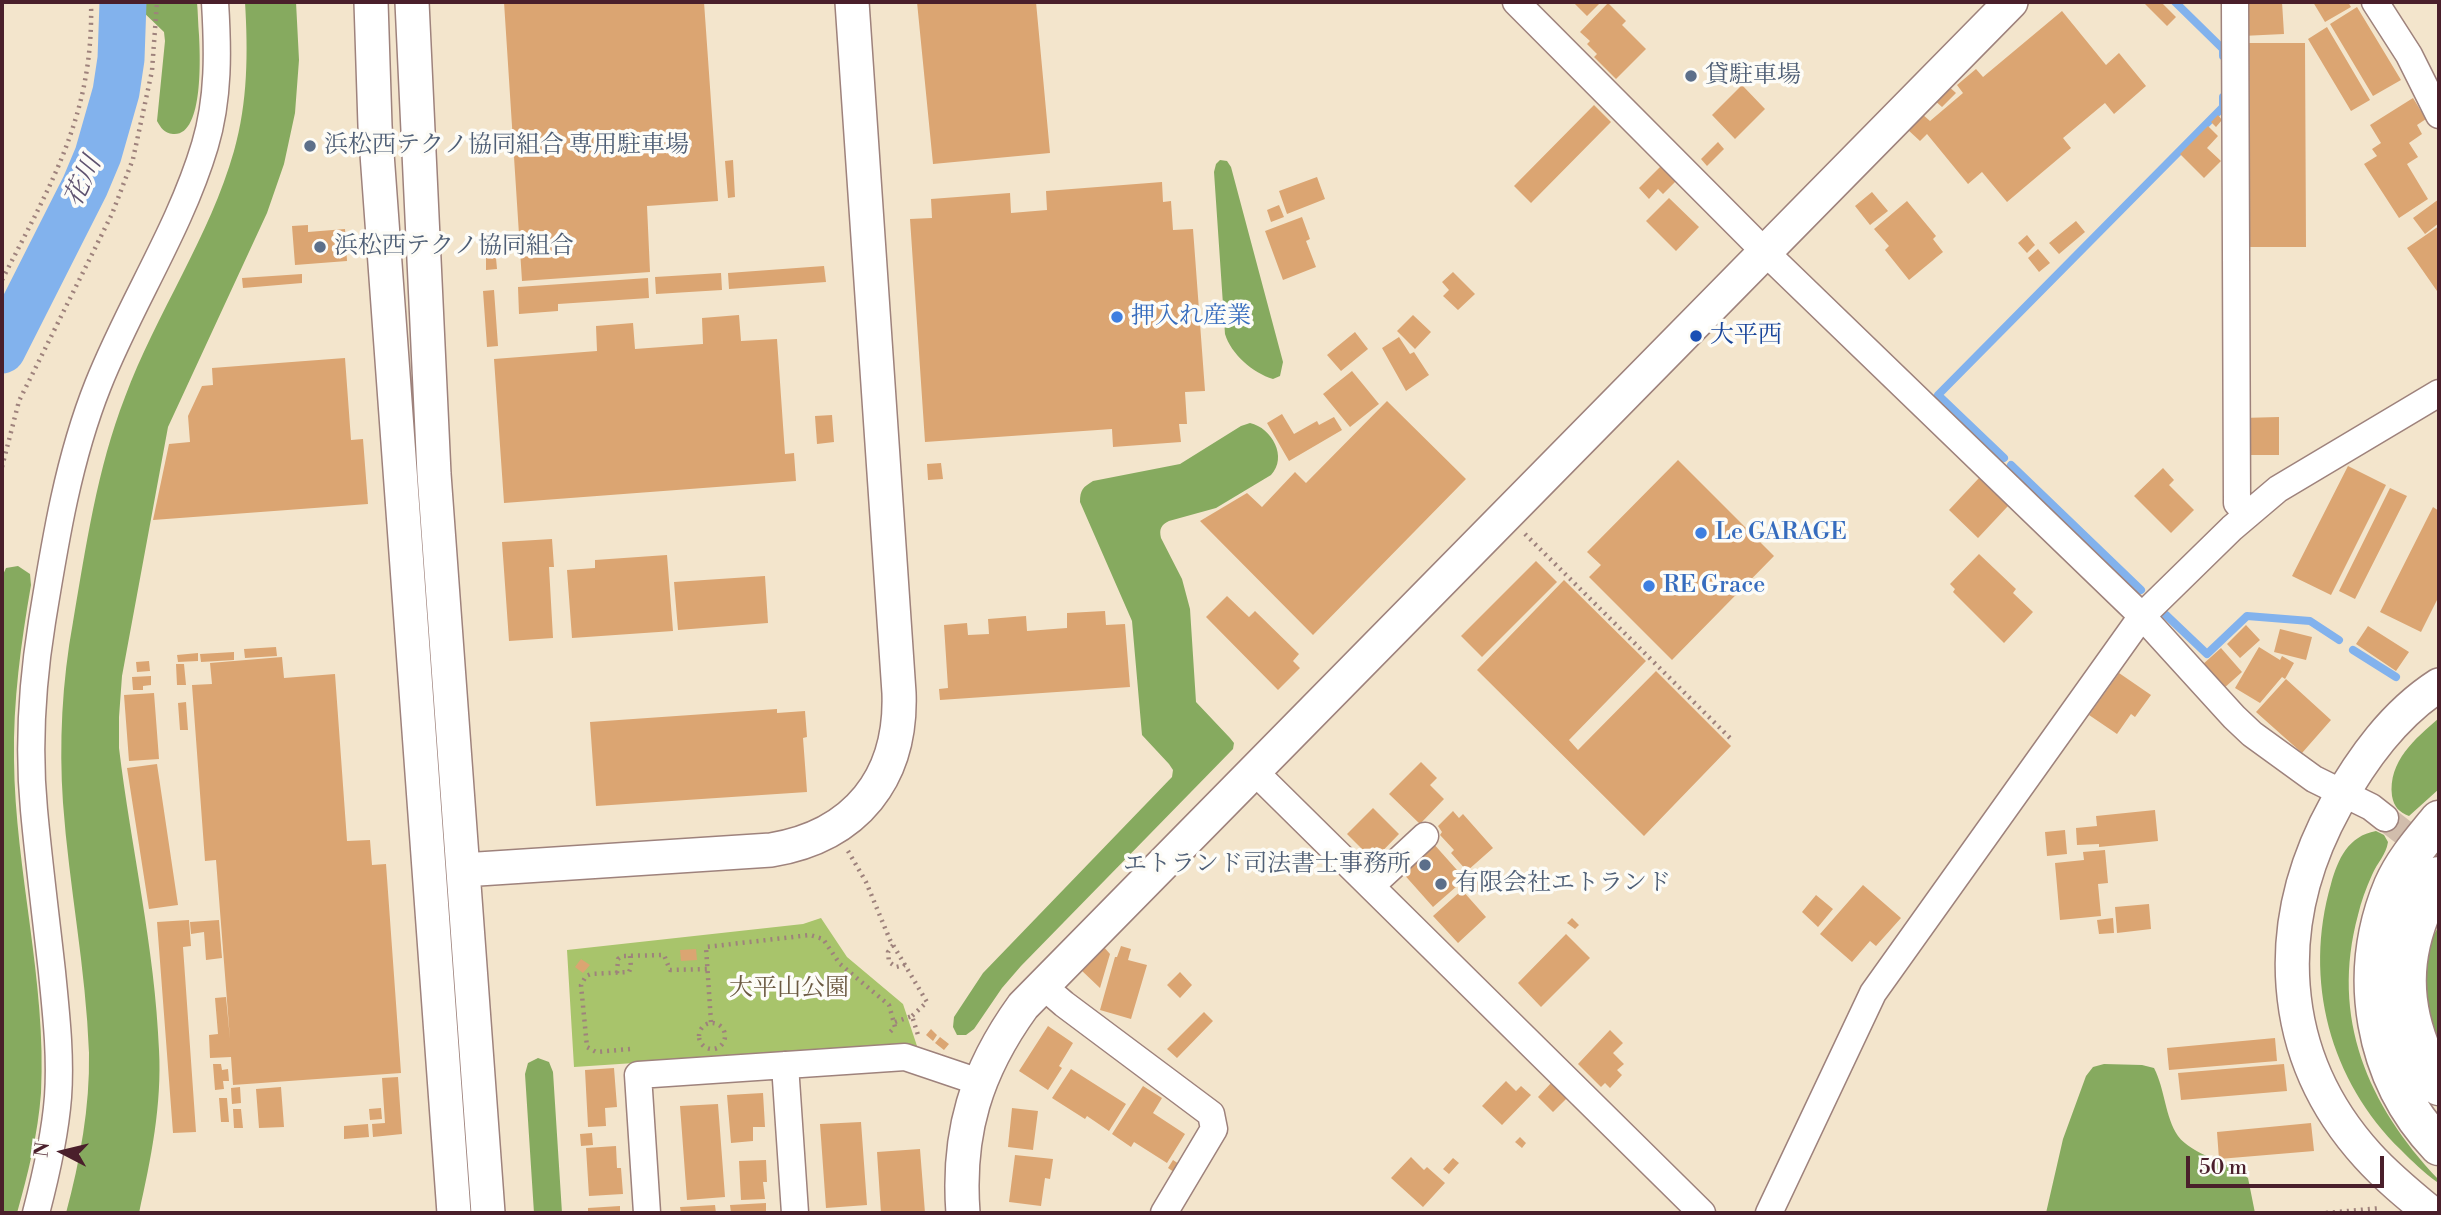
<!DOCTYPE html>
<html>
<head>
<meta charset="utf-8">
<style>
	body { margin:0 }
	#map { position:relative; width:2441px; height:1215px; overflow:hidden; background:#f3e5cc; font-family:"Libre Bodoni",serif }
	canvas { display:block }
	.frame { position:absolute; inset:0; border:4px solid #4a1f2b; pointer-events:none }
	.north { position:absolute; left:28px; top:1117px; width:70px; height:70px; -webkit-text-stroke:5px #fdfcf7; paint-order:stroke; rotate:277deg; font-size:19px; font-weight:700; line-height:28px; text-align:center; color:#4a1f2b }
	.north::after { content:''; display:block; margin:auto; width:24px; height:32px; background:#4a1f2b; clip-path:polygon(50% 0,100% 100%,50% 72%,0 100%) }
	.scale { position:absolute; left:2186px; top:1156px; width:198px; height:32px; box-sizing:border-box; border:4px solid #4a1f2b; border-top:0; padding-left:9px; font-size:21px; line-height:24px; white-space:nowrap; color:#4a1f2b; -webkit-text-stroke:5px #fdfcf7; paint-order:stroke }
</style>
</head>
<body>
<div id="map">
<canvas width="2441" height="1215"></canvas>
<div class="frame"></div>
<div class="north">N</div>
<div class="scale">50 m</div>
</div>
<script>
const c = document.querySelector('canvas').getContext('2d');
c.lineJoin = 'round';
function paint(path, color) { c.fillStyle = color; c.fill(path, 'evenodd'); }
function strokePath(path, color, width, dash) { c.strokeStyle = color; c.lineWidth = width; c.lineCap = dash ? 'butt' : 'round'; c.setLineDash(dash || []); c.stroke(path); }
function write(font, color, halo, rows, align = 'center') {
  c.font = font + ' "Libre Bodoni","Noto Serif JP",serif'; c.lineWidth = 7; c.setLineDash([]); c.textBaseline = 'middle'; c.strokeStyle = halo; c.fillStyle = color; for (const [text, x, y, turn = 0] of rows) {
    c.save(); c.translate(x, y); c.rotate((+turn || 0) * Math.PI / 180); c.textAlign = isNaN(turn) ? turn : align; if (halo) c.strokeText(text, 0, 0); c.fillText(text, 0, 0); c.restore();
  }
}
const green = new Path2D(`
	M821,918L847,957L903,1004L918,1049L907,1045L574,1067L567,950L803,924Z`);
const forest = new Path2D(`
	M138,2H197C198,13 198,24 199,35C200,55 204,137 173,134C164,133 161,128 157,121L165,41L164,32L139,8Z
	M245,2H296L299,60L295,113L284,164L267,213L168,427L122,676L119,717V748C131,848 155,948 159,1050C162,1105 151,1159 139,1213H66C80,1161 90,1107 89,1053C86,969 69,886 63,803C59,743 62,682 73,622C86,546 97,469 125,397C156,314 210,236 234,151C248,102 248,52 245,2Z
	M1220,160L1227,161L1231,167L1283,362L1280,376L1273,379C1253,373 1231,354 1225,334L1214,172L1216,164Z
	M1250,423C1272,428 1288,457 1271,475L1216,508L1169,521C1161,525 1159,529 1161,538L1182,579L1190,609L1196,702L1230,738L1234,743L1233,749L1021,966L1002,988L974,1029L966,1035H957L953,1027L954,1017L983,973L1172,777L1173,770L1169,764L1142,735L1132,621L1080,502C1080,490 1083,487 1093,481L1180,464L1241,426Z
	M18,566L30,574L31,585C21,643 13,701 14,760C15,870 47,983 41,1093C38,1134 28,1174 17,1213H2L4,1064L2,577L6,568Z
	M2439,718V789L2409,816C2399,812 2394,807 2392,796C2388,761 2415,739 2439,718Z
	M2376,831L2384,835L2388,842C2386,855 2377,863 2372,875C2366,888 2361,902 2358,915C2330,1018 2368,1105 2438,1179L2437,1182C2424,1173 2412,1161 2401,1150C2330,1081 2303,980 2331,884C2338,859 2348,836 2376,831Z
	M2439,926V1050C2426,1012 2414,962 2439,926Z
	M538,1058L549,1062L553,1072L562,1213H534L525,1074L528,1063Z
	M2104,1064L2142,1065L2154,1068C2165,1089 2165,1117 2178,1136C2192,1155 2229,1162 2248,1178L2255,1213H2046L2063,1139L2086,1076L2093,1067Z`);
const stream = new Path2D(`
	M2175,2L2223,49V56
	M2004,458L1938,395L2223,107V97
	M2011,465L2141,590
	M2166,615L2207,654L2247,616L2310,621L2339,640
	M2353,650L2396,677`);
const river = new Path2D(`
	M2,350L85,186L98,155L116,92L121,59L123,2`);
const building = new Path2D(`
	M504,2H704L718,201L647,206L650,272L522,281Z
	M917,2H1036L1050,153L933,164Z
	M1573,2H1601L1587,16Z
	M2143,2H2161L2176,17L2167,26Z
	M2241,2H2282L2284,34L2242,36Z
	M2313,2H2348L2351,7L2325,22Z
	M1608,3L1626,21L1622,25L1646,49L1616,79L1594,57L1597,54L1587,44L1590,41L1580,32Z
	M2357,7L2401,80L2373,96L2330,24Z
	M2062,11L2106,65L2119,53L2146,86L2114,114L2105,103L2063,138L2071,148L2007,202L1982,172L1968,184L1927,134L1920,141L1907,129L1922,114L1930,121L1963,93L1957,85L1976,69L1983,77Z
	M2327,27L2370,100L2351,111L2308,39Z
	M2241,43H2305L2306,247H2241Z
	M1742,85L1765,109L1735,139L1712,115Z
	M1947,85L1956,93L1942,107L1933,99Z
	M2413,98L2426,119L2417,125L2422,134L2409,143L2418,157L2407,164L2428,199L2399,218L2364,164L2377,156L2372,149L2381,143L2370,125Z
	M1594,105L1611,122L1531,203L1514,186Z
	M2218,115L2222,120L2216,127L2211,122Z
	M2208,126L2218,136L2207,148L2221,161L2204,178L2180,154Z
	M1718,142L1724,149L1707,166L1701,159Z
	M733,160L735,197L728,198L725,161Z
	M1662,165L1677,180L1663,194L1658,189L1649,199L1639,188Z
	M1317,177L1325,199L1287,214L1279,191Z
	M1162,182L1163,202L1171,201L1173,230L1193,229L1205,391L1185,392L1187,424H1179L1181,442L1113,447L1112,429L925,442L910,219L932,218L931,199L1010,193L1011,213L1047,210L1046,191Z
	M1872,192L1888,211L1870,225L1855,206Z
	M1669,198L1699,227L1676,251L1646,221Z
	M2439,199V223L2425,234L2413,218Z
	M1907,201L1936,236L1933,239L1943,252L1909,280L1885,250L1889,246L1874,229Z
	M1279,205L1284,217L1271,222L1267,210Z
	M1302,217L1310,239L1306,241L1316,267L1283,280L1265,231Z
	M2076,221L2085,232L2059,254L2049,243Z
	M308,225V232L345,229L347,261L295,265L292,226Z
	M2439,226V290L2437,291L2407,248Z
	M2027,235L2035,245L2027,253L2018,243Z
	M2038,249L2050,263L2039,272L2028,258Z
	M486,258H496L497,269L486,270Z
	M824,266L826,282L729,289L728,273Z
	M1453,272L1475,294L1458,310L1443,296L1449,290L1442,282Z
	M721,273L722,290L656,294L655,277Z
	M302,274V283L243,288L242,278Z
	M648,278L649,298L558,304V311L519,314L518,287Z
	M494,290L498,346L487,347L483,291Z
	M739,315L741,341L777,339L785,454L794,453L796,481L504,503L494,359L597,351L596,326L633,323L635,349L703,344L702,318Z
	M1413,315L1431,332L1415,349L1397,331Z
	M1355,332L1368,349L1341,371L1327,355Z
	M1399,337L1410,354L1414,352L1429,375L1406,391L1382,348Z
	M345,358L351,440L363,439L368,504L153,520L169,444L190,442L188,416L202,386L213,385L212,368Z
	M1352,371L1379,404L1350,427L1323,394Z
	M1387,401L1466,479L1313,635L1200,521L1247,493L1262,507L1295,472L1306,483Z
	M1282,414L1294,434L1317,421L1319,425L1334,417L1342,430L1289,461L1267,423Z
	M832,415L834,442L817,444L815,416Z
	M2279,417V455H2242V418Z
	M1678,460L1774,556L1672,660L1589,577L1601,565L1587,552Z
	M941,463L943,479L928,480L927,464Z
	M2348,466L2386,485L2331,595L2292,576Z
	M2163,468L2174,480L2169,485L2194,510L2171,533L2134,496Z
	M1979,478L2008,506L1978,538L1949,510Z
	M2390,488L2407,496L2355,599L2339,591Z
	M2433,507L2439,511V596L2421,632L2380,612Z
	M552,539L554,567H549L553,638L509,641L502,542Z
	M1979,554L2016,589L2013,593L2033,612L2004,643L1953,592L1955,589L1950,584Z
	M667,555L673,631L572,638L567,570L595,568V560Z
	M1536,561L1557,582L1482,657L1461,636Z
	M765,576L768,623L678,630L674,582Z
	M1564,580L1646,661L1569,740L1578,750L1656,671L1731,746L1644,836L1477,670Z
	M1227,596L1249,617L1255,611L1299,654L1293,661L1300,668L1278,690L1206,617Z
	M1105,611L1106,625L1125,624L1130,687L940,700L939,689L948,688L944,625L967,623L968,635L989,634L988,619L1026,616L1027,631L1067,628V613Z
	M2246,625L2260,640L2240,658L2227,644Z
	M2368,626L2409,652L2396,671L2356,644Z
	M2280,629L2312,637L2306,660L2274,652Z
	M276,647L277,656L245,658L244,649Z
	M2259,647L2280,660L2282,656L2294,663L2285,679L2282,677L2260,703L2235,688Z
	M2221,648L2242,672L2223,689L2202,665Z
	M234,652V660L201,662L200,654Z
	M198,653V661L178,662L177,655Z
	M282,657L284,678L335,674L347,841L370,840L372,865L386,864L401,1073L233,1085L231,1057L210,1058L209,1035L218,1034L215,998L226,997L230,1039L216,860L205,861L192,685L212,684L210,663Z
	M149,661L150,671L137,672L136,662Z
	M176,664H184L186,685H177Z
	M2119,673L2151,695L2135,717L2131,714L2117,734L2089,715Z
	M151,676V685L143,686V690H133L132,677Z
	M2286,679L2331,720L2302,753L2256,712Z
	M154,693L159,759L129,761L124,695Z
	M186,702L188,730H180L178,703Z
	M777,709V713L805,711L807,737L803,738L807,792L596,806L590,722Z
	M1421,762L1437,778L1430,785L1444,799L1420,824L1389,794Z
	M157,764L178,905L149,909L127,768Z
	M1373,808L1399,834L1370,864L1359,854L1363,850L1347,834Z
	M2155,810L2158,841L2099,847V844L2077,845L2076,828L2097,826L2096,816Z
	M1453,811L1459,818L1463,814L1493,848L1467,871L1451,853L1454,850L1440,835L1442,832L1438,826Z
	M2065,830L2067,854L2047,856L2045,832Z
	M1432,842L1465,879L1433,907L1401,871Z
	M2105,850L2108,883L2098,884L2101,916L2060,920L2055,863L2084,860L2083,852Z
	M1471,875L1483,887L1475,894L1463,881Z
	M1863,885L1901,918L1876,946L1870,941L1852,962L1820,934Z
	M1462,890L1486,917L1458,943L1433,916Z
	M1816,895L1833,909L1818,927L1802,912Z
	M2149,904L2151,929L2117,933L2115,907Z
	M1572,918L1579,925L1575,929L1567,923Z
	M2113,918L2114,933L2099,934L2097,920Z
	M189,920L191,946L183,947L196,1132L173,1133L157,922Z
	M219,920L222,958L206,960L204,932L191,934L190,922Z
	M1566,934L1590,958L1541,1007L1518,983Z
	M1103,946L1110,954L1100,988L1080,969Z
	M1121,946L1131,949L1128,960L1147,965L1131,1019L1100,1010L1115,957H1117Z
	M696,949L697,960L681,961L680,950Z
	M581,959L590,965L583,973L575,967Z
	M1180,972L1192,985L1180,998L1167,985Z
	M1204,1012L1213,1021L1177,1058L1167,1049Z
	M1048,1026L1073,1043L1059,1066L1062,1068L1048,1090L1019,1071Z
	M931,1029L937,1035L933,1041L926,1035Z
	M1610,1030L1623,1043L1613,1053L1624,1064L1617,1070L1622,1075L1610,1088L1605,1083L1601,1087L1578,1064Z
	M940,1037L949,1044L944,1050L935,1043Z
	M2275,1038L2277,1061L2169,1070L2167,1048Z
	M213,1064H221L222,1070L228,1069L229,1081H223L224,1089L215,1090Z
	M2284,1064L2287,1091L2181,1100L2178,1073Z
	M614,1068L617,1107L605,1108L606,1126L588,1127L585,1070Z
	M1071,1069L1126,1104L1109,1131L1087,1116L1085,1119L1052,1098Z
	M398,1077L402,1134L373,1137L372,1124L385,1123L382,1078Z
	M1506,1081L1516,1091L1521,1086L1531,1095L1502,1125L1482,1106Z
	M1552,1082L1568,1097L1553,1112L1538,1097Z
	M1143,1086L1162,1098L1153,1113L1185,1134L1167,1163L1134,1142L1131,1147L1112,1134Z
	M240,1087L241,1103L232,1104L231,1088Z
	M281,1087L284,1127L259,1128L256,1089Z
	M763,1093L765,1127H753V1141L731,1143L727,1095Z
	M219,1098H227L229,1122H221Z
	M718,1104L725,1197L687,1200L680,1106Z
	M381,1108L382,1119L370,1120L369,1109Z
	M1012,1108L1038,1111L1033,1150L1008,1147Z
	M233,1109H241L243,1128H234Z
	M861,1122L867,1205L826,1208L820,1124Z
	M2311,1123L2314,1151L2219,1159L2217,1132Z
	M368,1124L369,1137L344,1139V1126Z
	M592,1133L593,1145L581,1146L580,1134Z
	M1520,1137L1526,1143L1522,1148L1515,1142Z
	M616,1146L617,1168H621L623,1194L589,1196L586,1148Z
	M920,1149L925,1213H881L877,1152Z
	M1015,1155L1053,1159L1050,1179L1045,1178L1041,1206L1009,1202Z
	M1411,1157L1424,1170L1427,1167L1445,1183L1423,1207L1391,1178Z
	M1453,1158L1459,1163L1449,1174L1443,1169Z
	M766,1160L767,1182H763L765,1199L741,1200L739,1161Z
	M1173,1160L1179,1164L1174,1172L1168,1168Z
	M766,1203V1213H731L730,1205Z
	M715,1205L716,1213H681L680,1207Z
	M620,1206V1213H588V1208Z`);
const minorTunnel = new Path2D(`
	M2385,818L2432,855`);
const path = new Path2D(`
	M2,280C51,184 94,114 91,2
	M2,467L19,401L112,214L133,159L152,71L157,2
	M1525,534L1733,741
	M848,851L866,882L890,940L927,1002L912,1016
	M893,945L888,952L889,962L896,967L905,965
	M617,973L618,959L622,956L664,955L670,970L708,969
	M711,1022L706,947L810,935L823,939L840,964L889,1005L895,1027L890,1032
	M895,1022L912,1016L918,1035
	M699 1036a13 13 0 1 1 26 0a13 13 0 1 1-26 0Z
	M630,1049L596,1052L587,1047L581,985L586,976L591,974L629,972L631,967L630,956
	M2326,1213L2381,1208`);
const minor = new Path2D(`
	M1516,2L1764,251L2142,616L2234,717L2252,734L2314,779L2371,807L2385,818
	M2235,2L2237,503L2247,514
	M2375,2L2409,55L2439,115
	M1253,770L1702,1213
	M1371,886L1425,836
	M1042,985L1064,1004L1211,1114L1214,1129L1164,1213
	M785,1065L795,1213
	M36,1213C46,1175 55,1136 58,1097C61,1055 56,1013 52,972C46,918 39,864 34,810C28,747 32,684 42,622C55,542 68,460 98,385C130,304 180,229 205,145C219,98 218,50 215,2
	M647,1213L638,1075L905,1057L979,1082
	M1769,1213L1873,993L2142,616L2232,528L2278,489L2439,393`);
const tertiary = new Path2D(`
	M371,2L375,126L454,1213
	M412,2L434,474L488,1213
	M463,870L771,850C856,836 902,778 899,693L852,2
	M963,1213C957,1133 976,1071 1023,1006L2011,2
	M2431,1213C2409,1195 2387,1177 2368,1156C2276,1055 2271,922 2336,805C2362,759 2394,714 2439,685`);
const motorway = new Path2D(`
	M2439,820C2422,841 2404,861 2393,886C2356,974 2373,1077 2439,1146
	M2439,876C2396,948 2396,1013 2439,1086`);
const markers = [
	[1691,76,7,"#5c6f8a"],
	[310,146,7,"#5c6f8a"],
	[320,247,7,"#5c6f8a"],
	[1117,317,7,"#3f7fe0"],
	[1696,336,7,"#1a4fb4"],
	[1701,533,7,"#3f7fe0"],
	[1649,586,7,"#3f7fe0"],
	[1425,865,7,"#5c6f8a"],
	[1441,884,7,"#5c6f8a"]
];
const serviceNames = [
	["貸駐車場",1705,76],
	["浜松西テクノ協同組合 専用駐車場",324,146],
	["浜松西テクノ協同組合",334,247],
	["エトランド司法書士事務所",1411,865,"right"],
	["有限会社エトランド",1455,884]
];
const shopNames = [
	["押入れ産業",1131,317],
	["Le GARAGE",1715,533],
	["RE Grace",1663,586]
];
const transitNames = [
	["大平西",1710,336]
];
const parkNames = [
	["大平山公園",789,989]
];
const waterNames = [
	["花川",84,182,-65]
];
paint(green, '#a8c46b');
paint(forest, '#86aa5f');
strokePath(stream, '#82b2ed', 8);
strokePath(river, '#82b2ed', 47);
paint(building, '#dba572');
strokePath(minorTunnel, '#d1bdac', 26, [26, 13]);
strokePath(minor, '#9e827c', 29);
strokePath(tertiary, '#9e827c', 36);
strokePath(motorway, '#9e827c', 41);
strokePath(path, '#9e827c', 4.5, [2, 5]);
strokePath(minor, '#fff', 26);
strokePath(tertiary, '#fff', 33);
strokePath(motorway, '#fff', 38);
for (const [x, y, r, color] of markers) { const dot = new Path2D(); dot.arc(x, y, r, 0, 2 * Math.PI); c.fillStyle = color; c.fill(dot); strokePath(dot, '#fdfcf7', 2.5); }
write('24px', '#4e5e75', '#fdfcf7', serviceNames, 'left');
write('24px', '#366cbe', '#fdfcf7', shopNames, 'left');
write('24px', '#164399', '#fdfcf7', transitNames, 'left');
write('24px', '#6b5941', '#fdfcf7', parkNames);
write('italic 26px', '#5e526f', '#fdfcf7', waterNames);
</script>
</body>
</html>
